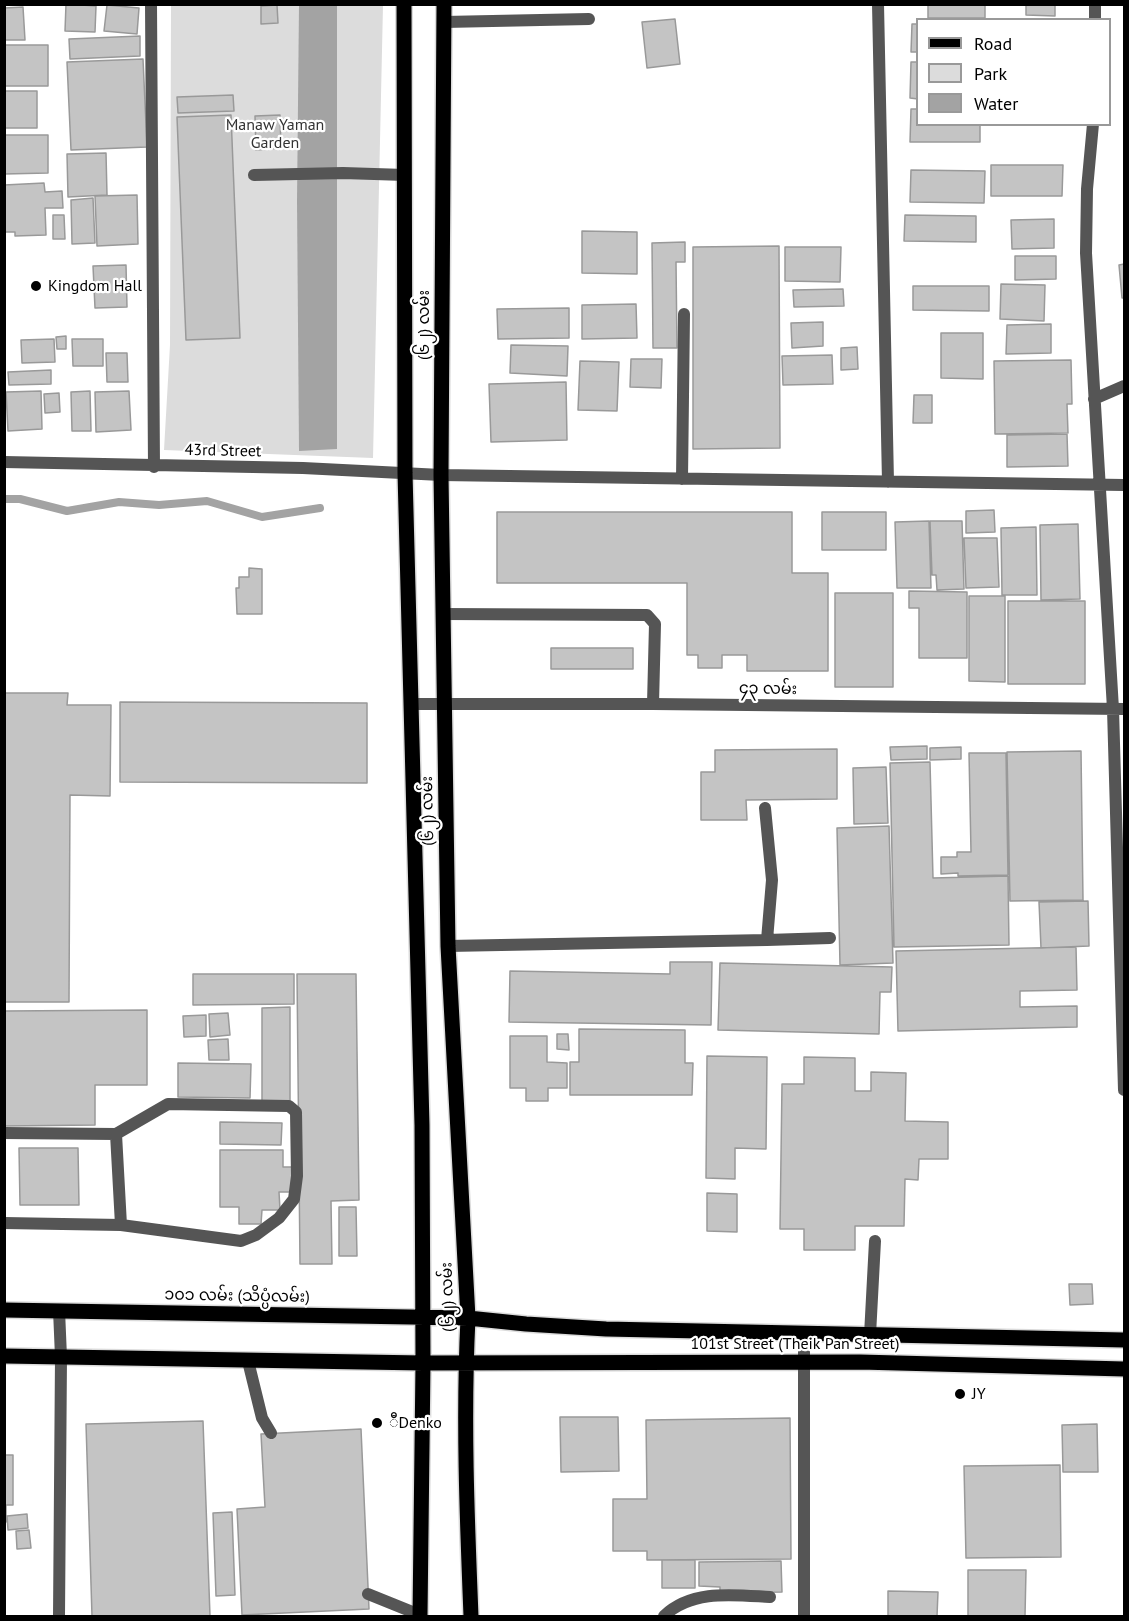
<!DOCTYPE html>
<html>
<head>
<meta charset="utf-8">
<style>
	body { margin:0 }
	#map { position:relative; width:1129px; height:1621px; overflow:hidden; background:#fff; font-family:"PT Sans",sans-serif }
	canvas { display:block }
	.frame { position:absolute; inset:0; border:6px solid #000; pointer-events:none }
	.legend { position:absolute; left:916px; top:18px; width:195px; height:108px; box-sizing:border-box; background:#fff; border:2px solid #999; margin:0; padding:8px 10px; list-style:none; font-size:18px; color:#000 }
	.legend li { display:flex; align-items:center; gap:12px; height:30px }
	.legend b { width:30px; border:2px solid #999 }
</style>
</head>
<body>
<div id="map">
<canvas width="1129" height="1621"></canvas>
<div class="frame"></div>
<ul class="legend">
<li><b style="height:8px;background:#000"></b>Road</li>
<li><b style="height:16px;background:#dcdcdc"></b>Park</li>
<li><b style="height:16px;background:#a3a3a3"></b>Water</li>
</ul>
</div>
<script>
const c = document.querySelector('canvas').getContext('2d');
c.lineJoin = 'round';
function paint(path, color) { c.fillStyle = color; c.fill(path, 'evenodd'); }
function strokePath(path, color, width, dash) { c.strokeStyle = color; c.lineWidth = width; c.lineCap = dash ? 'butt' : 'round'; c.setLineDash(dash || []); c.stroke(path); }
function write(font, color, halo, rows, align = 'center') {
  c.font = font + ' "PT Sans","Noto Sans Myanmar",sans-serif'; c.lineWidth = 4.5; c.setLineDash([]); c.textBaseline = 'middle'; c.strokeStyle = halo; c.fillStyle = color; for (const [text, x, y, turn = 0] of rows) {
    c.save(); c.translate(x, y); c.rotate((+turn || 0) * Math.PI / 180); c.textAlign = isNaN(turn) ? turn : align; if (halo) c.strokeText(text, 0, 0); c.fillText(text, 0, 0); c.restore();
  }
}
const green = new Path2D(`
	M171,5H383L373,458L164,450L170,345Z`);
const water = new Path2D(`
	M299,5H337V449L299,451L297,201Z`);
const stream = new Path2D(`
	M4,499H20L67,511L119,502L159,505L207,501L262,517L320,508`);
const building = new Path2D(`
	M66,4L96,6L95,32L65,31Z
	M928,4H985V18H928Z
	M1026,4H1055V16L1026,15Z
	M107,5L139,8L137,34L104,31Z
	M277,5L278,23L261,24V6Z
	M23,7L25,40H4V8Z
	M675,19L680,64L647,68L642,22Z
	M912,24H918V52H911Z
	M140,36V56L70,59L69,39Z
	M4,45H48V86H4Z
	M143,59L147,147L71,150L67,62Z
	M911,62H918V99L910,98Z
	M4,91H37V128H4Z
	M233,95L234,111L178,113L177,97Z
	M911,109H918V124H980V142H910Z
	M231,115L240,338L186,340L177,117Z
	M280,115L281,148L256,150L255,116Z
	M4,135H48V173L4,174Z
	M106,153L107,195L68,197L67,154Z
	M991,165H1063L1062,196H991Z
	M911,170L985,171L984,203L910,202Z
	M44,183L45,192L62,191L63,208H45L46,235L15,236V232H4V185Z
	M137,195L138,244L97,246L95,196Z
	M93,198L95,243L72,244L71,200Z
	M53,215H64L65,239H53Z
	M905,215L976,216V242L904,241Z
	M1054,219V248L1012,249L1011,220Z
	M582,231L637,232V274L582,273Z
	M685,242V262H676L677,348H653L652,243Z
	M779,246L780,448L693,449V247Z
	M785,247H841L840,282L785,281Z
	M1015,256H1056V279L1015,280Z
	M1124,264V298H1122L1119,265Z
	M126,265L127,307L95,308L93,266Z
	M1001,284L1045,285L1044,321L1000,319Z
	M913,286H989V311L913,310Z
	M843,289L844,306L794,307L793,290Z
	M636,304L637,338L582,339V305Z
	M569,308V338L498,339L497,309Z
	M823,322V346L792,348L791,323Z
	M1051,324V353L1006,354L1007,325Z
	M941,333H983V379L941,378Z
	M66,336V349H57L56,337Z
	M54,339L55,362L22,363L21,340Z
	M72,339H103V366H73Z
	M511,345L568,346L567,376L510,373Z
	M857,347L858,369L841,370V348Z
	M106,353H127L128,382H107Z
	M832,355L833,384L783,385L782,356Z
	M631,359H662L661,388L630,387Z
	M1071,360L1072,404H1067L1068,433L995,434L994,361Z
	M580,361L619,362L617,411L578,410Z
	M51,370V384L9,385L8,372Z
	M566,382L567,440L491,442L489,384Z
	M41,391L42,429L8,431L6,392Z
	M90,391L91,431H72L71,392Z
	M129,391L131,430L96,432L95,392Z
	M59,393L60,412L45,413L44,394Z
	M914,395H932V423H913Z
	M1067,434L1068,466L1007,467V435Z
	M994,510L995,532L966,533V511Z
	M497,512H792V573H828V671H747V655H722V668H698V655H687V583H497Z
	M822,512H886V550H822Z
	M929,521L931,588H897L895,522Z
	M930,521H962L964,589L937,590L936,575H932Z
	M1078,524L1080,599L1041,600L1040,525Z
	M1036,527L1037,595H1002L1001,528Z
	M964,538H997L999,587L966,588Z
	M249,568L262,569V614H237L236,588H239V577H249Z
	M909,591L967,592V658H919V608H909Z
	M835,593H893V687H835Z
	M969,596H1005V682L969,681Z
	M1008,601H1085V684H1008Z
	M551,648H633V669H551Z
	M4,693H68L67,705H111L110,796L70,795L69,1002H4Z
	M120,702L367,703V783L120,782Z
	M927,746V759L891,760L890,747Z
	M961,747V759L930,760V748Z
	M837,749V799L746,800L747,820H701V772H715V750Z
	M1081,751L1083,900L1010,901L1007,752Z
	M969,753H1006L1008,875L958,876V873L941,874V857H957V852H971Z
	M930,762L933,878L1008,876L1009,945L894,947L890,763Z
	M886,767L888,823L854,824L853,768Z
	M889,826L893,963L840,965L837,828Z
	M1088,901L1089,946L1041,948L1039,902Z
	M1076,947L1077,990L1020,991V1007L1077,1006V1027L898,1031L896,951Z
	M670,962H712L711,1025L509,1022L510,971L670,974Z
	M720,963L892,967L891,992H880L879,1034L718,1030Z
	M193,974H294V1004L193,1005Z
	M297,974H356L359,1200L331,1201L332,1264H300Z
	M290,1007V1101H262V1008Z
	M147,1010V1085H95V1125L4,1126V1011Z
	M228,1013L230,1035L210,1037L209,1014Z
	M206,1015V1036L184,1037L183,1016Z
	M579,1029L685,1030V1063H693L692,1095H570V1062H579Z
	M557,1034H568L569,1050L557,1049Z
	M510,1036H547V1062L567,1063V1088H548V1101H526V1088H510Z
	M228,1039L229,1060H209L208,1040Z
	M707,1056L767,1057L766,1149L735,1148V1179L706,1178Z
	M804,1057L855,1058V1091H871V1072L906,1073L905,1121L948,1122V1159H919L918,1180L905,1179L904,1226H855V1250H804V1229H780L782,1084H804Z
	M178,1063L251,1064L250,1098L178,1097Z
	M220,1122L282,1123L281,1145L220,1144Z
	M19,1148H78L79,1205H20Z
	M220,1150H283V1167H292V1192H279L280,1210H262L261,1224H239V1207H220Z
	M707,1193L737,1194V1232L707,1231Z
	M339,1207H356L357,1256H339Z
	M1069,1284H1092L1093,1304L1070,1305Z
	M560,1417H618L619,1471L561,1472Z
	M790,1418L791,1559L647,1560V1551H613V1499H647L646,1420Z
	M203,1421L210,1616H92L86,1424Z
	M1097,1424L1098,1472H1063L1062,1425Z
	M361,1429L369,1609L242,1615L237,1509L265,1507L261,1434Z
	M4,1455H13V1505H6V1522H4Z
	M1060,1465L1061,1557L966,1558L964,1466Z
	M232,1512L235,1595L216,1596L213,1513Z
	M27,1514L28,1528L8,1530L7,1516Z
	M29,1530L31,1548L17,1549L16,1531Z
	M662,1560H695V1588H662Z
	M781,1561L782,1592L720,1593V1587L699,1586V1562Z
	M968,1570H1026L1025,1616H968Z
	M888,1591L938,1592L937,1616H888Z`);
const service = new Path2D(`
	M254,175L343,173L405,175
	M443,614L647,615L655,624L653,704
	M767,940L830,938
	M448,946L767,940L772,880L765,808
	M248,1361L262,1418L271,1433
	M368,1594L420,1615`);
const minor = new Path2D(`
	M151,4L154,467
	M878,4L888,482
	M1095,20V4
	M444,22L589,19
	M1093,124L1087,189L1086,253L1113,709L1124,1090
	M1094,399L1124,386
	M4,462L303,468L441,475L1124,485
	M682,479L684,314
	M410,704H653L1124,709
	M4,1133L116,1134L168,1104L289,1106L296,1112L297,1176L294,1199L279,1218L256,1235L241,1241L121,1225L4,1223
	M116,1134L121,1225
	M59,1310L61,1357L59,1616
	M804,1334V1616
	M870,1335L875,1241
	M664,1616C692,1589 734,1595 770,1597`);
const primary = new Path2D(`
	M404,4L405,473L422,1125L423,1363L420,1616
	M444,4L441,475L448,946L468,1318C463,1418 467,1517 471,1616
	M4,1310L468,1318L526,1324L606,1329L1124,1340
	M4,1356L423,1363L860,1362L1124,1369`);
const markers = [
	[36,286,6,"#000"],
	[960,1394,6,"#000"],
	[377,1423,6,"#000"]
];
const parkNames = [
	["Manaw Yaman",275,125],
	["Garden",275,143]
];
const poiNames = [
	["Kingdom Hall",48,286],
	["JY",972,1394],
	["ီDenko",389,1423]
];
const streetNames = [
	["(၆၂) လမ်း",424,325,-90],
	["43rd Street",223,451,1],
	["၄၃ လမ်း",768,689,1],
	["(၆၂) လမ်း",428,811,-91],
	["၁၀၁ လမ်း (သိပ္ပံလမ်း)",237,1296,1],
	["(၆၂) လမ်း",448,1297,-92],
	["101st Street (Theik Pan Street)",795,1344]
];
paint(green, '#dcdcdc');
paint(water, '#a3a3a3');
strokePath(stream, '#a3a3a3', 8);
paint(building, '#c4c4c4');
strokePath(building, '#999', 1.5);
strokePath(primary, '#dbdbdb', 18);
strokePath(service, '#555', 12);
strokePath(minor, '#555', 12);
strokePath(primary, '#000', 15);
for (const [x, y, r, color] of markers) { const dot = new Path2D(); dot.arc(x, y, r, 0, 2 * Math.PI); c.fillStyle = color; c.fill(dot); strokePath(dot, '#fff', 2); }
write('16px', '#333', '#fff', parkNames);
write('16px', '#000', '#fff', poiNames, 'left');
write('16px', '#000', '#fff', streetNames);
</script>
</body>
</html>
